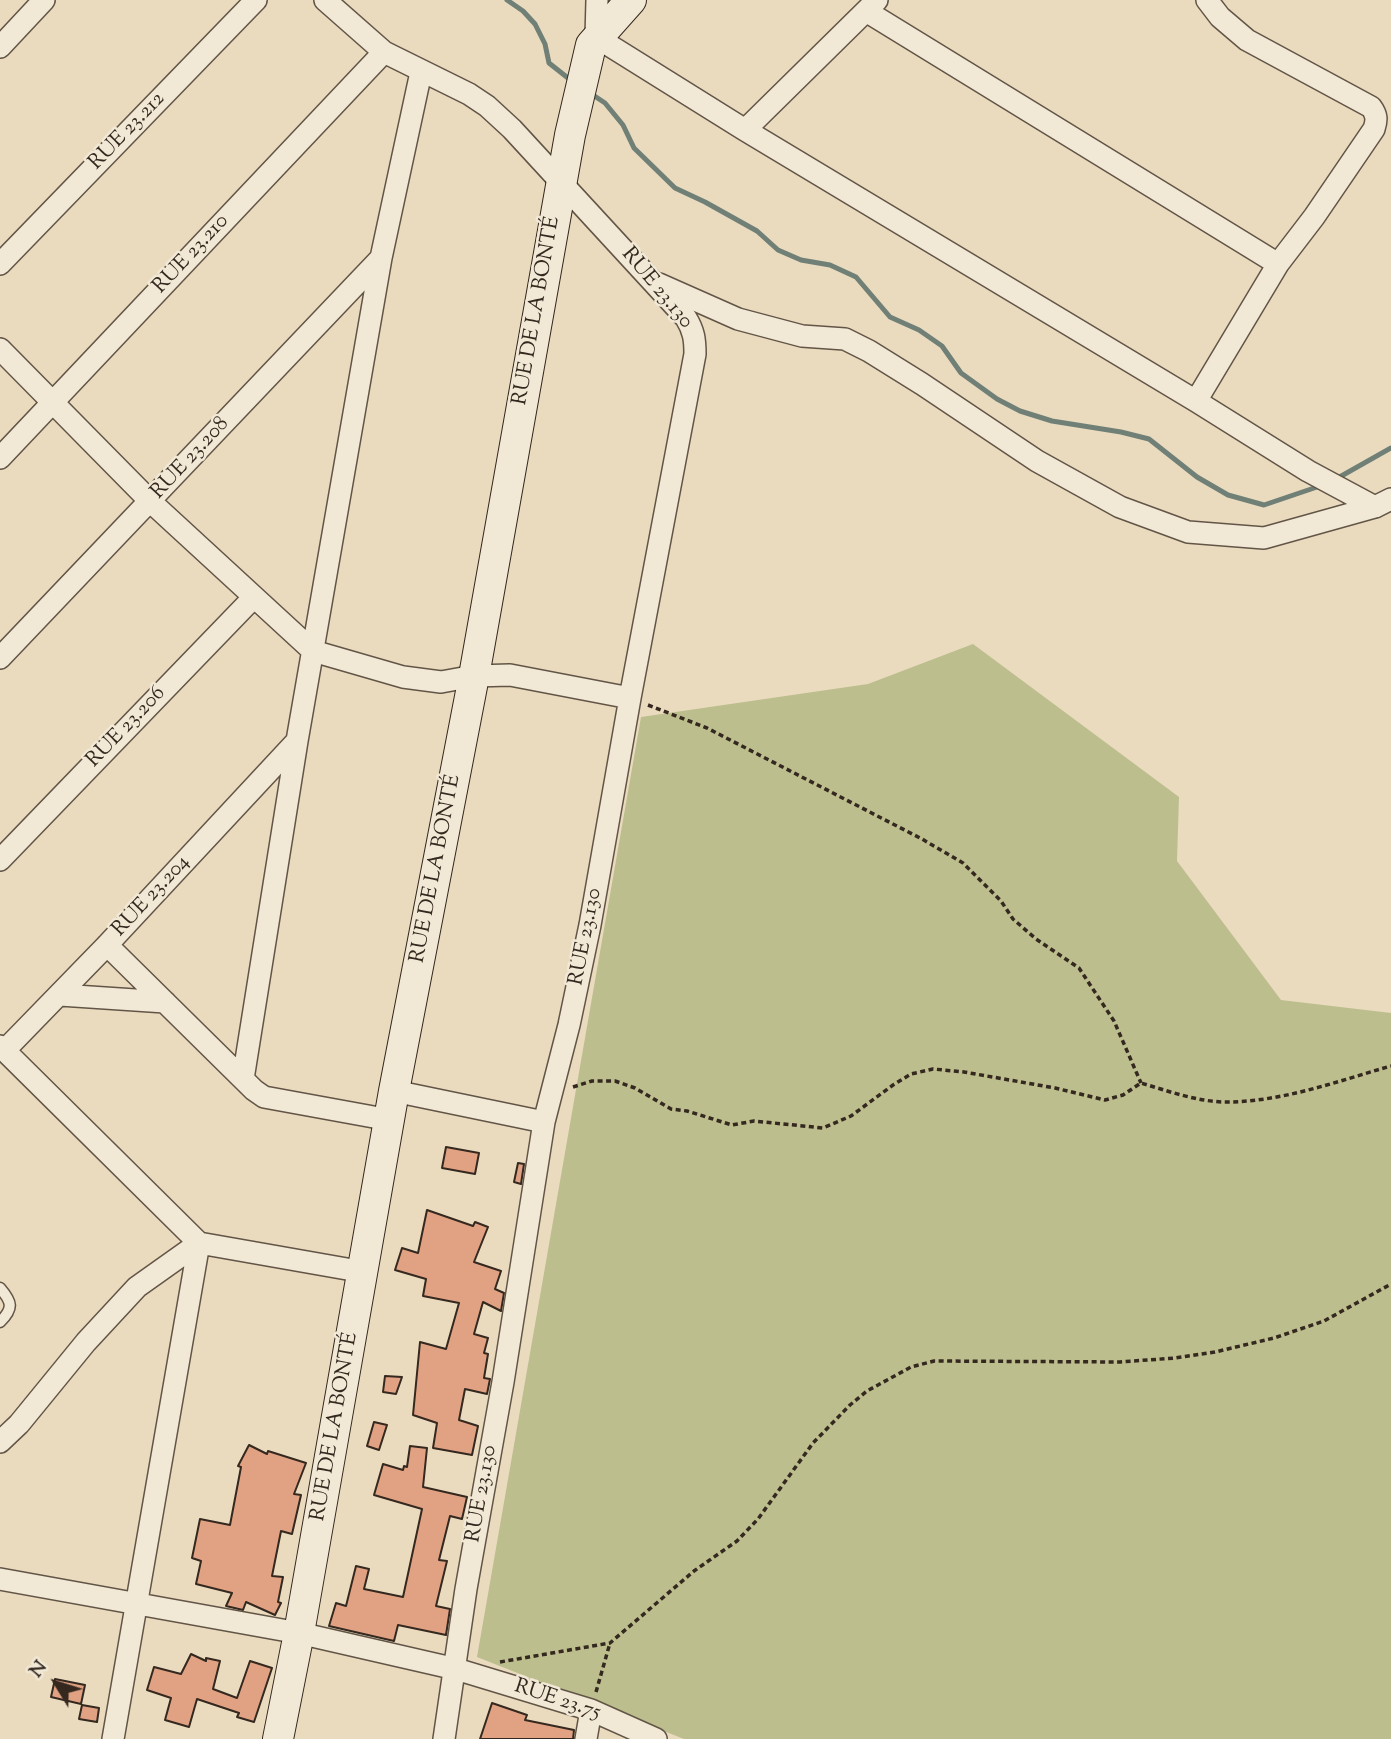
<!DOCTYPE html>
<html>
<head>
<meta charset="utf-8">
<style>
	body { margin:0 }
	#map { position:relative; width:1391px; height:1739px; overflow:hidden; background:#eadbbe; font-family:"Sorts Mill Goudy",serif }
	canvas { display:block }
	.north { position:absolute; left:21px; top:1648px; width:70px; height:70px; -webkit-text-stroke:5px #f1e8d5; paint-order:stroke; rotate:308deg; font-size:19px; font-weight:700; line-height:28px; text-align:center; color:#34281f }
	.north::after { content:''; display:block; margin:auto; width:24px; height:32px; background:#34281f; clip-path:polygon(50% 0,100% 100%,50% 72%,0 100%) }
</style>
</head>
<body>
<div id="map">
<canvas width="1391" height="1739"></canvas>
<div class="north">N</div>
</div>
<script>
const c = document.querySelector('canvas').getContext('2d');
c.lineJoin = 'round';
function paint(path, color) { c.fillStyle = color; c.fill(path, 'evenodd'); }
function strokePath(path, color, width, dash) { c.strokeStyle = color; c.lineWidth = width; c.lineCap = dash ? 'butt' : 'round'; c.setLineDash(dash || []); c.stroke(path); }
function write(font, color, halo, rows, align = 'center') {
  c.font = font + ' "Sorts Mill Goudy",serif'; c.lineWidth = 5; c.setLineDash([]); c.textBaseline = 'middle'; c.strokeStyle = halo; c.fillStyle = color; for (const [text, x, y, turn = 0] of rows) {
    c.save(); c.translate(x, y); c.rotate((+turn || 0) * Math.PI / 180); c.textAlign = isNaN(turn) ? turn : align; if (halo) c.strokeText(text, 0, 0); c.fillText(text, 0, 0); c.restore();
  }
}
const green = new Path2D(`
	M973,644L1179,797L1177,861L1281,1000L1391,1013V1739H684L477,1657L641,717L868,684Z`);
const stream = new Path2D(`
	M507,0L523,11L535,24L545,44L549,63L573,82
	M590,93L605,103L623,125L634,148L675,188L705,202L757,231L778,250L801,260L830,265L856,277L890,317L919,330L942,346L961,373L997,399L1020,411L1052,421L1121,432L1149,439L1197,477L1228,495L1264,505L1320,486
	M1336,479L1391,448`);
const building = new Path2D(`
	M446,1147L479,1153L475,1174L442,1168Z
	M518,1163L524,1164L521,1184L514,1182Z
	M427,1210L473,1226L475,1222L488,1227L474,1262L501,1271L495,1289L504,1293L501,1311L483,1302L474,1334L488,1338L484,1353L488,1354L484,1378L490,1379L487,1394L465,1389L459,1420L478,1426L472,1455L433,1448L437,1423L413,1415L420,1342L446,1349L459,1303L423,1296L426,1279L395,1270L402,1248L418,1253Z
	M385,1376L402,1377L396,1394L383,1392Z
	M374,1422L387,1425L379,1450L367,1446Z
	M249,1445L267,1454L268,1451L306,1463L294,1494L301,1495L292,1534L281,1531L272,1576L283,1577L278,1602L281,1603L275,1615L246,1602L243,1610L226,1606L232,1593L196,1584L201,1561L192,1558L200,1519L230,1525L241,1467L238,1466Z
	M410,1446L427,1448L423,1487L467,1497L462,1519L450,1516L439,1560L447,1561L436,1606L450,1609L446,1635L398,1625L394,1641L329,1626L336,1603L346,1606L356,1566L369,1569L364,1589L403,1597L422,1509L374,1495L383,1464L403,1470L404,1466L407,1467Z
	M191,1654L206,1661V1658L220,1661L213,1689L237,1698L250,1661L272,1668L254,1722L237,1717L239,1713L197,1699L189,1727L165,1720L171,1698L147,1690L154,1667L181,1674Z
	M55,1679L85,1685L81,1704L51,1697Z
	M492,1703L527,1715L525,1720L574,1730L573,1739H480Z
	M82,1705L99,1708L97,1722L79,1719Z`);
const path = new Path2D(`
	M648,705L707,728L922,839L963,863L1001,901L1013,919L1036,939L1079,968L1114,1021L1141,1083
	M573,1087L592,1081H615L635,1088L671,1109L687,1111L732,1125L754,1121L823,1128L851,1116L893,1085L911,1074L933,1069L964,1072L1055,1088L1105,1100L1123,1095L1141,1083C1168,1091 1198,1102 1226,1102C1282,1102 1338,1081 1391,1066
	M500,1662L610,1643L694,1571L737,1541L758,1519L813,1443L850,1405L867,1391L911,1367L934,1361L1120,1362L1175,1358L1215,1352L1274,1338L1324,1321L1391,1284
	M596,1692L610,1643`);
const lane = new Path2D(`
	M0,1288C12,1302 14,1308 0,1322`);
const street = new Path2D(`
	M325,0L384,52L469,94L487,106L512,129L686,318C694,331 695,340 695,354L630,698L590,925L569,1025L544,1122L503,1382L466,1589L444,1739
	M597,0L596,37L745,130L1196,401L1308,471L1375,507
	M866,11L1278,264L1314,217L1374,129C1377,120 1377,115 1371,107L1247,40L1220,17L1207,0
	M0,47L44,0
	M745,130L877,0
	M0,264L256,0
	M659,284L738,319L802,336L845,339L869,351L922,384L1037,461L1120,507L1188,532L1264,538L1375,507L1391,499
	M0,349L151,502L313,651L403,677L441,682L474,676L510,675L630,698
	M1196,401L1278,264
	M0,458L384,52
	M0,658L381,258
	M0,860L254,597
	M107,945L254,1090L264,1097L390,1120
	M60,995L165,1002
	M0,1046L199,1243L364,1272
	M5,1050L107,945L297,741
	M243,1079L297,741L381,258L421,72
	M394,1091L544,1122
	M0,1442L19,1424L86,1342L137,1287L199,1243
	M0,1579L299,1633L456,1669L591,1710L656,1739
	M113,1739L199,1243
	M586,1739L591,1710`);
const secondary = new Path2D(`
	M278,1739L299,1633L394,1091L474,676L570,135L591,45L631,0`);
const streetNames = [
	["RUE 23.212",128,132,-46],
	["RUE 23.210",192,255,-47],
	["RUE 23.130",656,289,50],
	["RUE DE LA BONTÉ",538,311,-80],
	["RUE 23.208",191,459,-47],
	["RUE 23.206",127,728,-46],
	["RUE DE LA BONTÉ",437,869,-79],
	["RUE 23.204",152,897,-47],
	["RUE 23.130",587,937,-79],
	["RUE DE LA BONTÉ",336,1427,-80],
	["RUE 23.130",483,1494,-80],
	["RUE 23.75",557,1701,18]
];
paint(green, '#bcbe8e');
strokePath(stream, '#708077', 5);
paint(building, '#e0a283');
strokePath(building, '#34281f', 2);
strokePath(lane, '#625547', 13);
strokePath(street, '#625547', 24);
strokePath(secondary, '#34281f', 32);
strokePath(path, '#34281f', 3.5, [5, 3.5]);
strokePath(lane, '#f1e8d5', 10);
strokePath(street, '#f1e8d5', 21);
strokePath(secondary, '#f1e8d5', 30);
write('21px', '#34281f', '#f1e8d5', streetNames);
</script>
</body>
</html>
